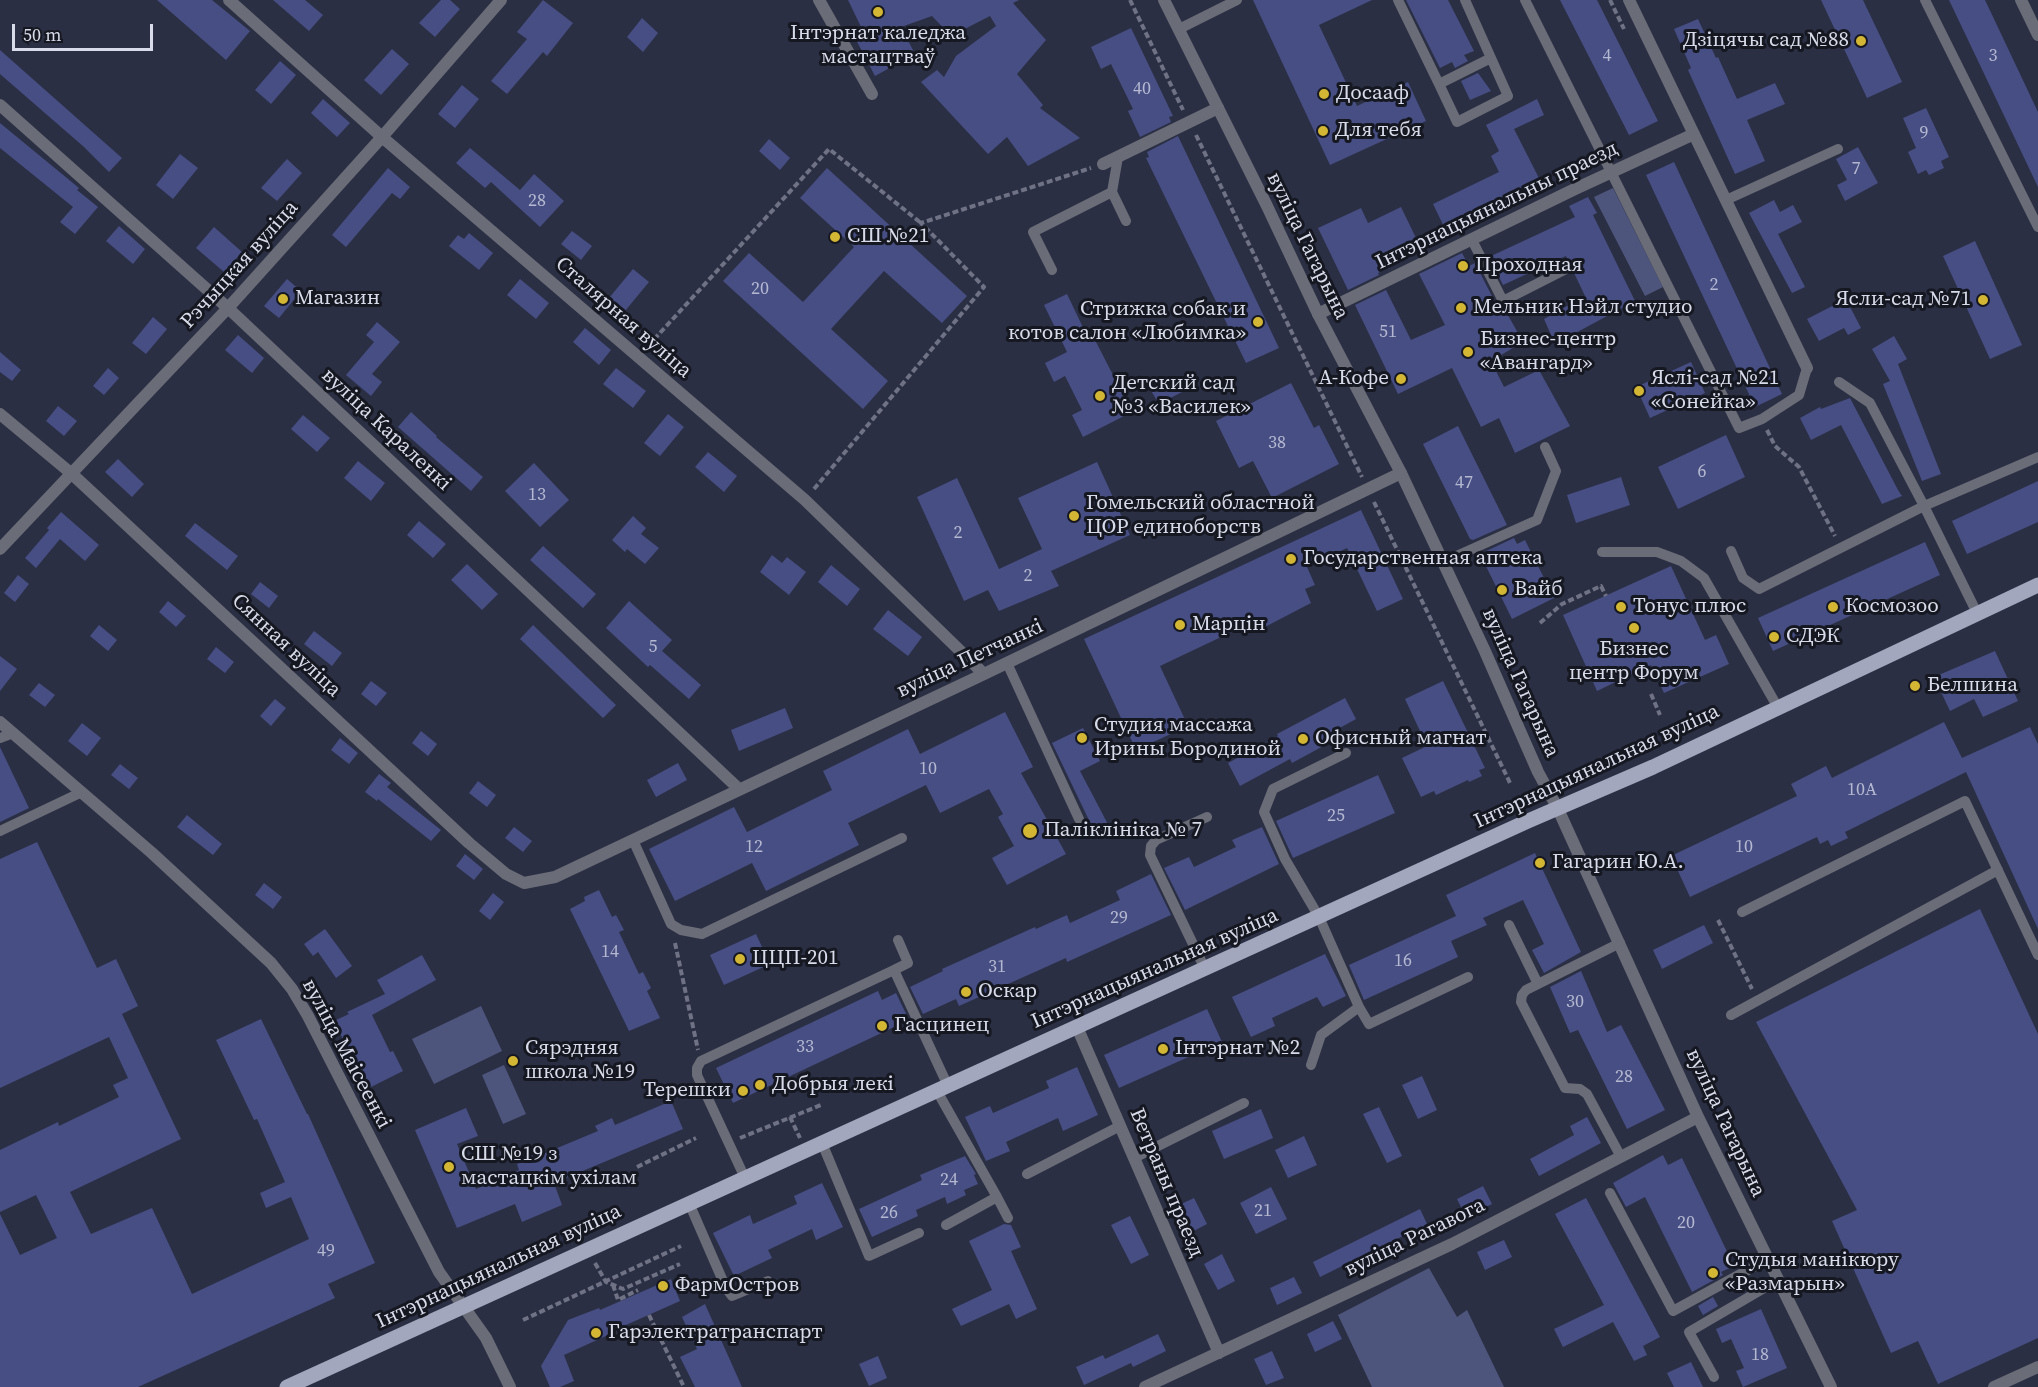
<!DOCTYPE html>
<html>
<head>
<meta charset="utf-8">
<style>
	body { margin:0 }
	#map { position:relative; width:2038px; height:1387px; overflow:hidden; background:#2b2f44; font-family:"Source Serif 4",serif }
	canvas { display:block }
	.scale { position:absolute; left:12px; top:24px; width:141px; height:27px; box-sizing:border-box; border:3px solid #d8dbe9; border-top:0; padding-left:8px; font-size:18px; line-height:21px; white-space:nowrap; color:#d8dbe9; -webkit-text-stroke:4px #161821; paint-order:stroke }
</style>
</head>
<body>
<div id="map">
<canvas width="2038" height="1387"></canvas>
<div class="scale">50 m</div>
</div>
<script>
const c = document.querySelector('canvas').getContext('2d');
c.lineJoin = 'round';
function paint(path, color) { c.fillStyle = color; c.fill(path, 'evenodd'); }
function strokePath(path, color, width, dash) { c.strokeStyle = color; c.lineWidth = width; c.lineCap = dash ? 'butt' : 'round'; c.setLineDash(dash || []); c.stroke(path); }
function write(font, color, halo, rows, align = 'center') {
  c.font = font + ' "Source Serif 4",serif'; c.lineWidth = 6; c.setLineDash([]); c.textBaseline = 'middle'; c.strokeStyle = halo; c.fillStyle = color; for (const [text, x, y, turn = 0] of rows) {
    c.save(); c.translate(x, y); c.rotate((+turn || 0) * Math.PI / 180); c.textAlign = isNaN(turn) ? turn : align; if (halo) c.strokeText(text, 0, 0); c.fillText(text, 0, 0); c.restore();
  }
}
const green = new Path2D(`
	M1613,188L1663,287L1645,296L1594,197Z
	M481,1006L502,1051L434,1084L412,1039Z
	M504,1065L526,1114L503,1124L482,1075Z
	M1429,1268L1457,1317L1467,1310L1504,1387H1372L1338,1315Z`);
const building = new Path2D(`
	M157,0H212L250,31L226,60Z
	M273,0H305L323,15L309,31Z
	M441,0H450L460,9L435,37L419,23Z
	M543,0L573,23L547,56L543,52L507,94L491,81L527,39L517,32Z
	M848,0H1019L1013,3L1046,40L1017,74L1043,105L1040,108L1080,138L1028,166L1007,137L988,154L921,82L937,70L944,77L956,56L996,26L990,16L951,36L932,16L901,27L915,54L875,76L854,36L863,31Z
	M1253,0H1372L1319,25L1357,106L1408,82L1426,121L1330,165Z
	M1406,0H1448L1474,51L1464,55L1468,61L1455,68L1452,62L1440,68Z
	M1560,0H1597L1658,121L1629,135Z
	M1821,0H1863L1902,82L1867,98Z
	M1949,0H1985L2038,112V187Z
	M642,18L658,33L643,52L627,37Z
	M1698,19L1716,58L1718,57L1737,99L1775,83L1785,104L1747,120L1765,161L1735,174L1688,70L1691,68L1674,29Z
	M1131,28L1173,116L1169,117L1171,122L1140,137L1128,111L1133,109L1111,64L1101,69L1091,47Z
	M392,49L409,64L381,95L364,80Z
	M0,50L122,158L109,172L84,147L0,74Z
	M280,61L296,75L271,104L255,90Z
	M1478,73L1491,91L1470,100L1461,81Z
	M462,85L479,99L455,128L438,114Z
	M323,99L350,123L337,137L311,113Z
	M1537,99L1544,115L1514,129L1543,186L1447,233L1433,204L1499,172L1491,156L1499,151L1486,125Z
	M1926,108L1949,157L1941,161L1944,168L1929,175L1926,170L1918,174L1908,152L1916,148L1903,118Z
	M0,123L79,188L77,190L98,207L75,234L60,222L73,207L0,148Z
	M1178,136L1279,348L1246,363L1146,158L1149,157L1147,152Z
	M769,139L790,158L780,170L759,151Z
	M1858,147L1878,183L1845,201L1837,185L1847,180L1836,159Z
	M470,148L520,190L534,174L564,201L540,227L491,182L485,188L456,163Z
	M180,154L198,168L173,199L156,185Z
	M287,159L302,173L277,201L261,188Z
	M1674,162L1782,394L1755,407L1646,175Z
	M388,168L410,187L400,199L392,193L346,247L332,235Z
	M827,168L967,296L942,323L884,271L831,329L888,381L863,409L723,281L749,253L803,302L854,247L800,198Z
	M1588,197L1597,213L1593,215L1635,301L1555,344L1544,319L1585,296L1566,256L1503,285L1489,257L1575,217L1569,206Z
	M1774,200L1780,212L1793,205L1802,222L1778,234L1805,287L1792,293L1749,213Z
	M1401,207L1417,240L1384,256L1390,268L1378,273L1379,275L1348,290L1318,228L1361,208L1368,223Z
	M119,226L145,249L133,264L106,241Z
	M214,227L242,252L224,272L196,248Z
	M572,231L592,246L581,260L561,244Z
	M469,233L493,253L479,270L449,246L458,235L464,239Z
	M1975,241L2022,345L1990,359L1943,256Z
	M1462,253L1469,266L1475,263L1496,304L1504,308L1523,342L1491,361L1504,387L1539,370L1570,426L1515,453L1499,418L1481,427L1452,368L1398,394L1355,305L1386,290L1411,340L1445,325L1419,274Z
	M633,269L649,282L625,311L609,298Z
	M287,279L301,291L279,318L264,306Z
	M520,279L549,303L536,319L507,295Z
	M1067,294L1089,340L1094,338L1132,412L1083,437L1072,415L1082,410L1065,376L1054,382L1045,363L1067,352L1044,305Z
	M1846,299L1861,328L1848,335L1844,328L1819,341L1807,319Z
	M153,317L167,329L146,354L132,343Z
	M377,322L400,342L372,374L382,382L371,396L346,375L374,342L366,335Z
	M585,328L611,350L599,365L573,342Z
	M238,335L264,358L252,373L225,350Z
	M1894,336L1907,359L1898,364L1941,474L1922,481L1883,384L1890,381L1872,349Z
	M0,352L21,370L12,381L0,372Z
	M1691,362L1705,393L1650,418L1636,387Z
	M108,368L119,378L104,395L93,386Z
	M616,368L646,391L633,408L603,384Z
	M1173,377L1182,392L1159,404L1150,389Z
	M1291,383L1314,428L1319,425L1339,464L1272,498L1253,461L1239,468L1216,421Z
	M1850,398L1898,490L1902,496L1882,504L1841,425L1811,440L1800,418L1820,407L1821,409Z
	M58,406L77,421L64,436L46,421Z
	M411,412L437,436L436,437L483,477L471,491L398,427Z
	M668,414L684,427L660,456L644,443Z
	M303,415L330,438L317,452L291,429Z
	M1458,426L1507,525L1473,540L1470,539L1423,444Z
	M1726,435L1745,477L1678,509L1658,467Z
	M708,452L737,476L724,492L695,467Z
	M118,459L144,484L132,497L105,472Z
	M358,461L385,483L371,501L344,478Z
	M1097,462L1130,535L1051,571L1059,586L999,611L988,590L964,601L917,497L957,478L999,569L1042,549L1018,498Z
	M534,463L569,500L540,527L505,491Z
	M1621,477L1630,505L1576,523L1567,495Z
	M2038,481V522L1967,554L1952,521Z
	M1361,510L1403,599L1377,611L1347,548L1307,567L1315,585L1305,589L1311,603L1261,629L1257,620L1160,666L1188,726L1136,750L1084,639Z
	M61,512L99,545L85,561L60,539L36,568L25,558L49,530L47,528Z
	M633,516L646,528L641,534L659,548L645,564L627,549L625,552L612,540Z
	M419,521L446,544L433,558L407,535Z
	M195,523L238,556L227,570L185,536Z
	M1514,538L1517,544L1525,540L1554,598L1512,619L1480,554Z
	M1925,542L1940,575L1773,651L1758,618Z
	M543,546L596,594L583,608L530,560Z
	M772,555L782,563L787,557L806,572L789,595L760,572Z
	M467,564L498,594L482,610L451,580Z
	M831,565L860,589L847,606L818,582Z
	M1671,566L1705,640L1716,635L1729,664L1664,693L1651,665L1597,691L1563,615Z
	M18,575L29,584L15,602L4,593Z
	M260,582L278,596L269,608L251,594Z
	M168,601L186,616L176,627L159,612Z
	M629,601L672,640L662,651L701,685L689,699L650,665L648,667L606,628Z
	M888,610L922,637L908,656L873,629Z
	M99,625L117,640L108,651L90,636Z
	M533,625L616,705L603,718L520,639Z
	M314,631L342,653L332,666L304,644Z
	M216,647L234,662L225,673L207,659Z
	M1995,651L2018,701L1983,717L1974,699L1950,711L1934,677Z
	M0,656L17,669L0,691Z
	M371,681L387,693L376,706L361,694Z
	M1443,681L1485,768L1479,770L1482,776L1469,782L1468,780L1436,795L1434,791L1421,797L1402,758L1427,746L1405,699Z
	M39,683L55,695L45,707L29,695Z
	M1345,698L1356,719L1325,736L1329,743L1292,763L1290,759L1240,786L1228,763L1278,736L1277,734Z
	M275,699L286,708L271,726L260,716Z
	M785,708L793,728L739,751L731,730Z
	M1005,712L1033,767L1021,773L1066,854L1007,885L992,858L1014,846L998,817L1003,814L989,789L940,813L926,785L848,823L859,845L766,891L752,863L675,901L649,849L734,807L747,832L832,790L823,771L908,729L920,754Z
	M1944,722L1962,758L2030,727L2038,744V929L1966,772L1845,832L1848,838L1831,846L1828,840L1820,844L1817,837L1690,897L1671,856L1797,796L1791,784L1826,766L1832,778Z
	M82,723L101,738L87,756L68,741Z
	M1083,728L1100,761L1080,771L1111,830L1097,837L1052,743Z
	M421,731L437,744L428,756L412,743Z
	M340,738L358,753L349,764L331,750Z
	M0,747L29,808L0,822Z
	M678,763L687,780L656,797L647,780Z
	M120,764L138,778L129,789L111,775Z
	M379,774L391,783L387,787L441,830L431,841L378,799L377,801L365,792Z
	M1378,775L1395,813L1293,858L1276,821Z
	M478,781L496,795L487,807L469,793Z
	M187,815L222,844L213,855L177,827Z
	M514,827L532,841L523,852L505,838Z
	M1262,827L1279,864L1185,910L1164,868L1189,857L1194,867L1236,847L1232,840Z
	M37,842L97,968L116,959L138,1006L122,1014L181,1139L70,1192L91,1234L152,1208L192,1294L309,1239L291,1197L266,1208L260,1193L285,1182L257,1119L254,1120L216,1040L261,1019L307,1114H308L375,1263L328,1284L335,1298L138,1387H0V1214L20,1255L57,1238L36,1195L0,1212V1150L58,1122L59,1126L119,1097L113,1085L128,1078L109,1037L0,1088V859Z
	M1535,853L1581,952L1544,973L1532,950L1544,944L1523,900L1483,918L1487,925L1451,941L1458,957L1364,1000L1349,965L1456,916L1446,895Z
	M465,854L483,869L474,880L456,866Z
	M1151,874L1171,915L1067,962L1066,958L959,1006L956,999L923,1014L910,987L943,971L942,969L1035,927L1036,929L1067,915L1070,923L1120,900L1116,891Z
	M264,883L282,897L273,909L255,895Z
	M599,890L612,917L616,915L624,930L619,932L639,974L643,972L651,988L647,991L660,1018L629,1031L570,909L585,901L584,897Z
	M493,893L504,902L490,920L479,911Z
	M1980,909L2038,1034V1338L1938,1384L1918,1341L1891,1353L1832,1221L1857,1210L1756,1022Z
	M1704,925L1713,943L1662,969L1653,950Z
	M325,929L352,966L336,978L318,952L313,956L304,944Z
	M756,934L770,964L724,985L710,955Z
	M1325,954L1346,996L1323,1007L1317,997L1272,1018L1275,1026L1251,1037L1232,997Z
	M422,955L436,980L372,1015L390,1052L393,1051L403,1071L367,1089L334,1021L349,1014L347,1012L385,994L377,980Z
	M1581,971L1607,1032L1621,1025L1665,1110L1627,1129L1578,1030L1570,1033L1550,987Z
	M878,991L882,1000L896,993L909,1020L733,1103L716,1068Z
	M1207,1009L1222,1042L1119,1088L1104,1055Z
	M1077,1067L1098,1115L1063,1131L1058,1118L1006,1142L1010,1151L986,1161L965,1117L990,1106L993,1113L1049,1088L1046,1081Z
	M1422,1076L1437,1110L1418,1119L1402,1085Z
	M671,1101L683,1129L554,1183L562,1205L522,1222L515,1204L457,1228L415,1130L466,1108L478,1136L457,1144L476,1189L519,1170L517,1164L522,1162L521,1160L537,1153L538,1156L598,1131L595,1126L612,1118L615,1125Z
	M1379,1107L1402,1156L1387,1163L1363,1114Z
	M1261,1109L1273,1138L1224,1159L1212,1131Z
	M1587,1117L1601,1143L1539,1176L1530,1159L1574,1135L1570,1126Z
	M1304,1136L1317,1165L1288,1178L1275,1150Z
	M1663,1155L1668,1165L1682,1158L1734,1266L1721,1272L1723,1275L1692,1292L1645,1197L1626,1207L1613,1183Z
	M965,1156L976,1174L974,1175L978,1184L964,1190L966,1195L947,1204L945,1197L916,1210L918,1216L872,1237L859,1209L922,1180L920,1175Z
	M822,1183L843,1227L816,1240L812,1229L768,1250L772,1258L734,1276L713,1233L750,1215L753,1224L797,1204L794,1196Z
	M1483,1186L1492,1204L1466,1217L1457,1199Z
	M1271,1187L1287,1219L1256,1234L1240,1203Z
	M1194,1198L1207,1224L1190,1233L1177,1206Z
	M1586,1198L1660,1337L1643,1346L1647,1355L1634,1361L1613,1322L1563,1347L1554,1329L1604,1305L1555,1214Z
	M1420,1209L1428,1226L1415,1230L1320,1277L1313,1262Z
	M1130,1216L1149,1255L1131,1264L1111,1225Z
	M1004,1224L1011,1225L1021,1247L1011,1251L1037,1309L1016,1319L1009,1304L961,1326L952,1309L992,1290L969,1241Z
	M1504,1240L1512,1257L1485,1270L1477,1252Z
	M1222,1254L1235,1281L1218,1290L1204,1264Z
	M1294,1277L1302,1293L1277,1305L1270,1288Z
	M671,1279L680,1301L608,1333V1335L564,1355L574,1381L560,1387H550L541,1366L568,1320L599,1308L600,1310Z
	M1713,1297L1718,1306L1703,1315L1698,1306Z
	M705,1304L742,1387H695L680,1357L697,1349L682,1317Z
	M1761,1309L1787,1368L1743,1387L1736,1371L1744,1368L1731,1339L1722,1343L1716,1329Z
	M1333,1321L1342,1339L1315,1352L1307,1334Z
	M1158,1334L1166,1351L1133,1367L1131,1363L1084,1385L1076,1367L1103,1355L1105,1359Z
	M1272,1351L1284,1378L1266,1385L1254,1359Z
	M878,1356L887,1378L869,1386L859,1364Z
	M1691,1362L1703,1387H1674L1667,1373Z`);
const path = new Path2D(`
	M1130,0L1183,110
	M1610,0L1624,29
	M1196,135L1362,477
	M648,346L829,149L921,223
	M1767,430L1775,446L1799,467L1835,536
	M814,489L984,287L921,223L1091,168
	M1374,502L1511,785
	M1540,623L1562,604L1601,586L1606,596
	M1651,694L1660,715
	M1718,920L1752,989
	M675,943L698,1050
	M790,1117L800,1138
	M740,1138L821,1105
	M637,1167L696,1138
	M595,1263L606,1282L623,1289L680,1264
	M613,1285L618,1300L638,1290
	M649,1315L684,1387
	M523,1320L681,1246`);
const service = new Path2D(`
	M1398,0L1439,84L1491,58L1465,0
	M1525,0L1739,428L1762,419L1799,395L1807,368
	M1925,0L2038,227
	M1179,29L1237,0
	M1439,84L1457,122L1508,96L1491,58
	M1118,157L1112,192L1126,221
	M1726,200L1838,149
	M1472,240L1503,301L1564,270
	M1052,270L1033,232L1112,192
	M1839,382L1870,403L1924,506L2038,457
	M1731,551L1743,578L1759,589L1924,506L1977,613
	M1602,552H1657L1681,561L1704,578L1777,706
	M1443,562L1537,520L1556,471L1545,447
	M1007,663L1079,819
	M0,738L13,733
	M0,831L82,792
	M633,840L671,924L681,930L702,934L902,838
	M1742,912L1965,801L2038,955
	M1509,925L1538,984
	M898,940L908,963L894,970L948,1086
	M1620,943L1526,990L1522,995L1521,1002L1565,1088L1580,1089L1587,1094L1621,1157
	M1205,969L1150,855L1151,846L1156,840L1207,817
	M1359,1007L1369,1024L1468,977
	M1731,1015L1998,870
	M1311,1065L1321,1035L1359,1007L1319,917L1285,859L1264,812L1273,789L1346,753
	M937,1091L997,1197L946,1225
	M822,1143L869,1256L919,1233
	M1134,1158L1244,1103
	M1027,1174L1120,1126
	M745,1178L697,1075V1068L701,1061L894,970
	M1610,1193L1673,1311L1768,1259
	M997,1197L1008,1218
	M689,1203L726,1288L732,1296L768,1281
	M1714,1377L1689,1332L1778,1280`);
const minor = new Path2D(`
	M229,0L382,137L805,500L984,674
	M819,0L872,94
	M1629,0L1807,368
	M2021,0L2038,35
	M0,105L228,308L739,789
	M1103,164L1218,108
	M1318,314L1575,189L1694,134
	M0,414L72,474L469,843L506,874L524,883L555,877L984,674L1401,473
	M0,549L228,308L382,137L501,0
	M0,722L152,853L271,963L292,989L308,1016L439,1272L486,1338L510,1387
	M1558,809L1698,1117L1831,1387
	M1077,1027L1219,1353
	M1145,1387L1452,1244L1698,1117
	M1994,1387L2038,1367`);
const tertiary = new Path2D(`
	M1164,0L1267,206L1318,314L1401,473L1484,649L1538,772L1558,809`);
const primary = new Path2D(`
	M287,1387L1528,821L1653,767L2038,585`);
const markers = [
	[878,12,6,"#d4b635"],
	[1861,41,6,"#d4b635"],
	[1324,94,6,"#d4b635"],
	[1323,131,6,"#d4b635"],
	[835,237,6,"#d4b635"],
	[1463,266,6,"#d4b635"],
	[283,299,6,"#d4b635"],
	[1983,300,6,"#d4b635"],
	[1461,308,6,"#d4b635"],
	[1258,322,6,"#d4b635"],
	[1468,352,6,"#d4b635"],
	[1401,379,6,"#d4b635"],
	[1639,391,6,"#d4b635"],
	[1100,396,6,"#d4b635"],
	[1074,516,6,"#d4b635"],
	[1291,559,6,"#d4b635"],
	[1502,590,6,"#d4b635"],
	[1621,607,6,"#d4b635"],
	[1833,607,6,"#d4b635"],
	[1180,625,6,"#d4b635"],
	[1634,628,6,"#d4b635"],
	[1774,637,6,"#d4b635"],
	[1915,686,6,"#d4b635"],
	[1082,738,6,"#d4b635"],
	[1303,739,6,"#d4b635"],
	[1030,831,8,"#d4b635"],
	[1540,863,6,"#d4b635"],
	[740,959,6,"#d4b635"],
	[966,992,6,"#d4b635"],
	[882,1026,6,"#d4b635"],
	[1163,1049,6,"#d4b635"],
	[513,1061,6,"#d4b635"],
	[760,1085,6,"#d4b635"],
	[743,1091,6,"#d4b635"],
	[449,1167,6,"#d4b635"],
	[1713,1273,6,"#d4b635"],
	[663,1286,6,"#d4b635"],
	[596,1333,6,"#d4b635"]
];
const numberNames = [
	["4",1607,56],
	["3",1993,56],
	["40",1142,89],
	["9",1924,133],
	["7",1856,169],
	["28",537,201],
	["2",1714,285],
	["20",760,289],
	["51",1388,332],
	["38",1277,443],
	["6",1702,472],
	["47",1464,483],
	["13",537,495],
	["2",958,533],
	["2",1028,576],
	["5",653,647],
	["10",928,769],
	["10А",1862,790],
	["25",1336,816],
	["12",754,847],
	["10",1744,847],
	["29",1119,918],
	["14",610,952],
	["16",1403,961],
	["31",997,967],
	["30",1575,1002],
	["33",805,1047],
	["28",1624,1077],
	["24",949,1180],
	["21",1263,1211],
	["26",889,1213],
	["20",1686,1223],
	["49",326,1251],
	["18",1760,1355]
];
const poiNames = [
	["Інтэрнат каледжа",878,34,"center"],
	["мастацтваў",878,58,"center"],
	["Дзіцячы сад №88",1849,41,"right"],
	["Досааф",1336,94],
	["Для тебя",1335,131],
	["СШ №21",847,237],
	["Проходная",1475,266],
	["Магазин",295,299],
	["Ясли-сад №71",1971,300,"right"],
	["Мельник Нэйл студио",1473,308],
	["Стрижка собак и",1246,310,"right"],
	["котов салон «Любимка»",1246,334,"right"],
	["Бизнес-центр",1480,340],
	["«Авангард»",1480,364],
	["А-Кофе",1389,379,"right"],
	["Яслі-сад №21",1651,379],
	["«Сонейка»",1651,403],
	["Детский сад",1112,384],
	["№3 «Василек»",1112,408],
	["Гомельский областной",1086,504],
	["ЦОР единоборств",1086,528],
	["Государственная аптека",1303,559],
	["Вайб",1514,590],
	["Тонус плюс",1633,607],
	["Космозоо",1845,607],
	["Марцін",1192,625],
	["СДЭК",1786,637],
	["Бизнес",1634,650,"center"],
	["центр Форум",1634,674,"center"],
	["Белшина",1927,686],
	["Студия массажа",1094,726],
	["Ирины Бородиной",1094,750],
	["Офисный магнат",1315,739],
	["Паліклініка № 7",1044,831],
	["Гагарин Ю.А.",1552,863],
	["ЦЦП-201",752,959],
	["Оскар",978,992],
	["Гасцинец",894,1026],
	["Сярэдняя",525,1049],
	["школа №19",525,1073],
	["Інтэрнат №2",1175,1049],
	["Добрыя лекі",772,1085],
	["Терешки",731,1091,"right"],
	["СШ №19 з",461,1155],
	["мастацкім ухілам",461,1179],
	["Студыя манікюру",1725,1261],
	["«Размарын»",1725,1285],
	["ФармОстров",675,1286],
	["Гарэлектратранспарт",608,1333]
];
const streetNames = [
	["Інтэрнацыянальны праезд",1497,206,-26],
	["вуліца Гагарына",1307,246,64],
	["Рэчыцкая вуліца",240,265,-48],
	["Сталярная вуліца",623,318,41],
	["вуліца Караленкі",386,430,43],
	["Сянная вуліца",286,646,43],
	["вуліца Петчанкі",970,659,-25],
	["вуліца Гагарына",1520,683,66],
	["Інтэрнацыянальная вуліца",1597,767,-25],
	["Інтэрнацыянальная вуліца",1155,969,-24],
	["вуліца Маісеенкі",346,1054,62],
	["вуліца Гагарына",1725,1123,65],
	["Ветраны праезд",1166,1183,67],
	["вуліца Рагавога",1415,1238,-26],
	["Інтэрнацыянальная вуліца",499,1267,-25]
];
paint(green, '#4d557c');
paint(building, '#464e83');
strokePath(path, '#6f7284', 4, [6, 3]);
strokePath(service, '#6a6c77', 10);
strokePath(minor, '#6a6c77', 12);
strokePath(tertiary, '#6a6c77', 12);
strokePath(primary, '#a2a7bd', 15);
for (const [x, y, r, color] of markers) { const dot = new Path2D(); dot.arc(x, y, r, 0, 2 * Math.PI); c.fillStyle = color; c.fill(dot); strokePath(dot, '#161821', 2); }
write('18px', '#b4b8d0', null, numberNames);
write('21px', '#d8dbe9', '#161821', poiNames, 'left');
write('21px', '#d8dbe9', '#161821', streetNames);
</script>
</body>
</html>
